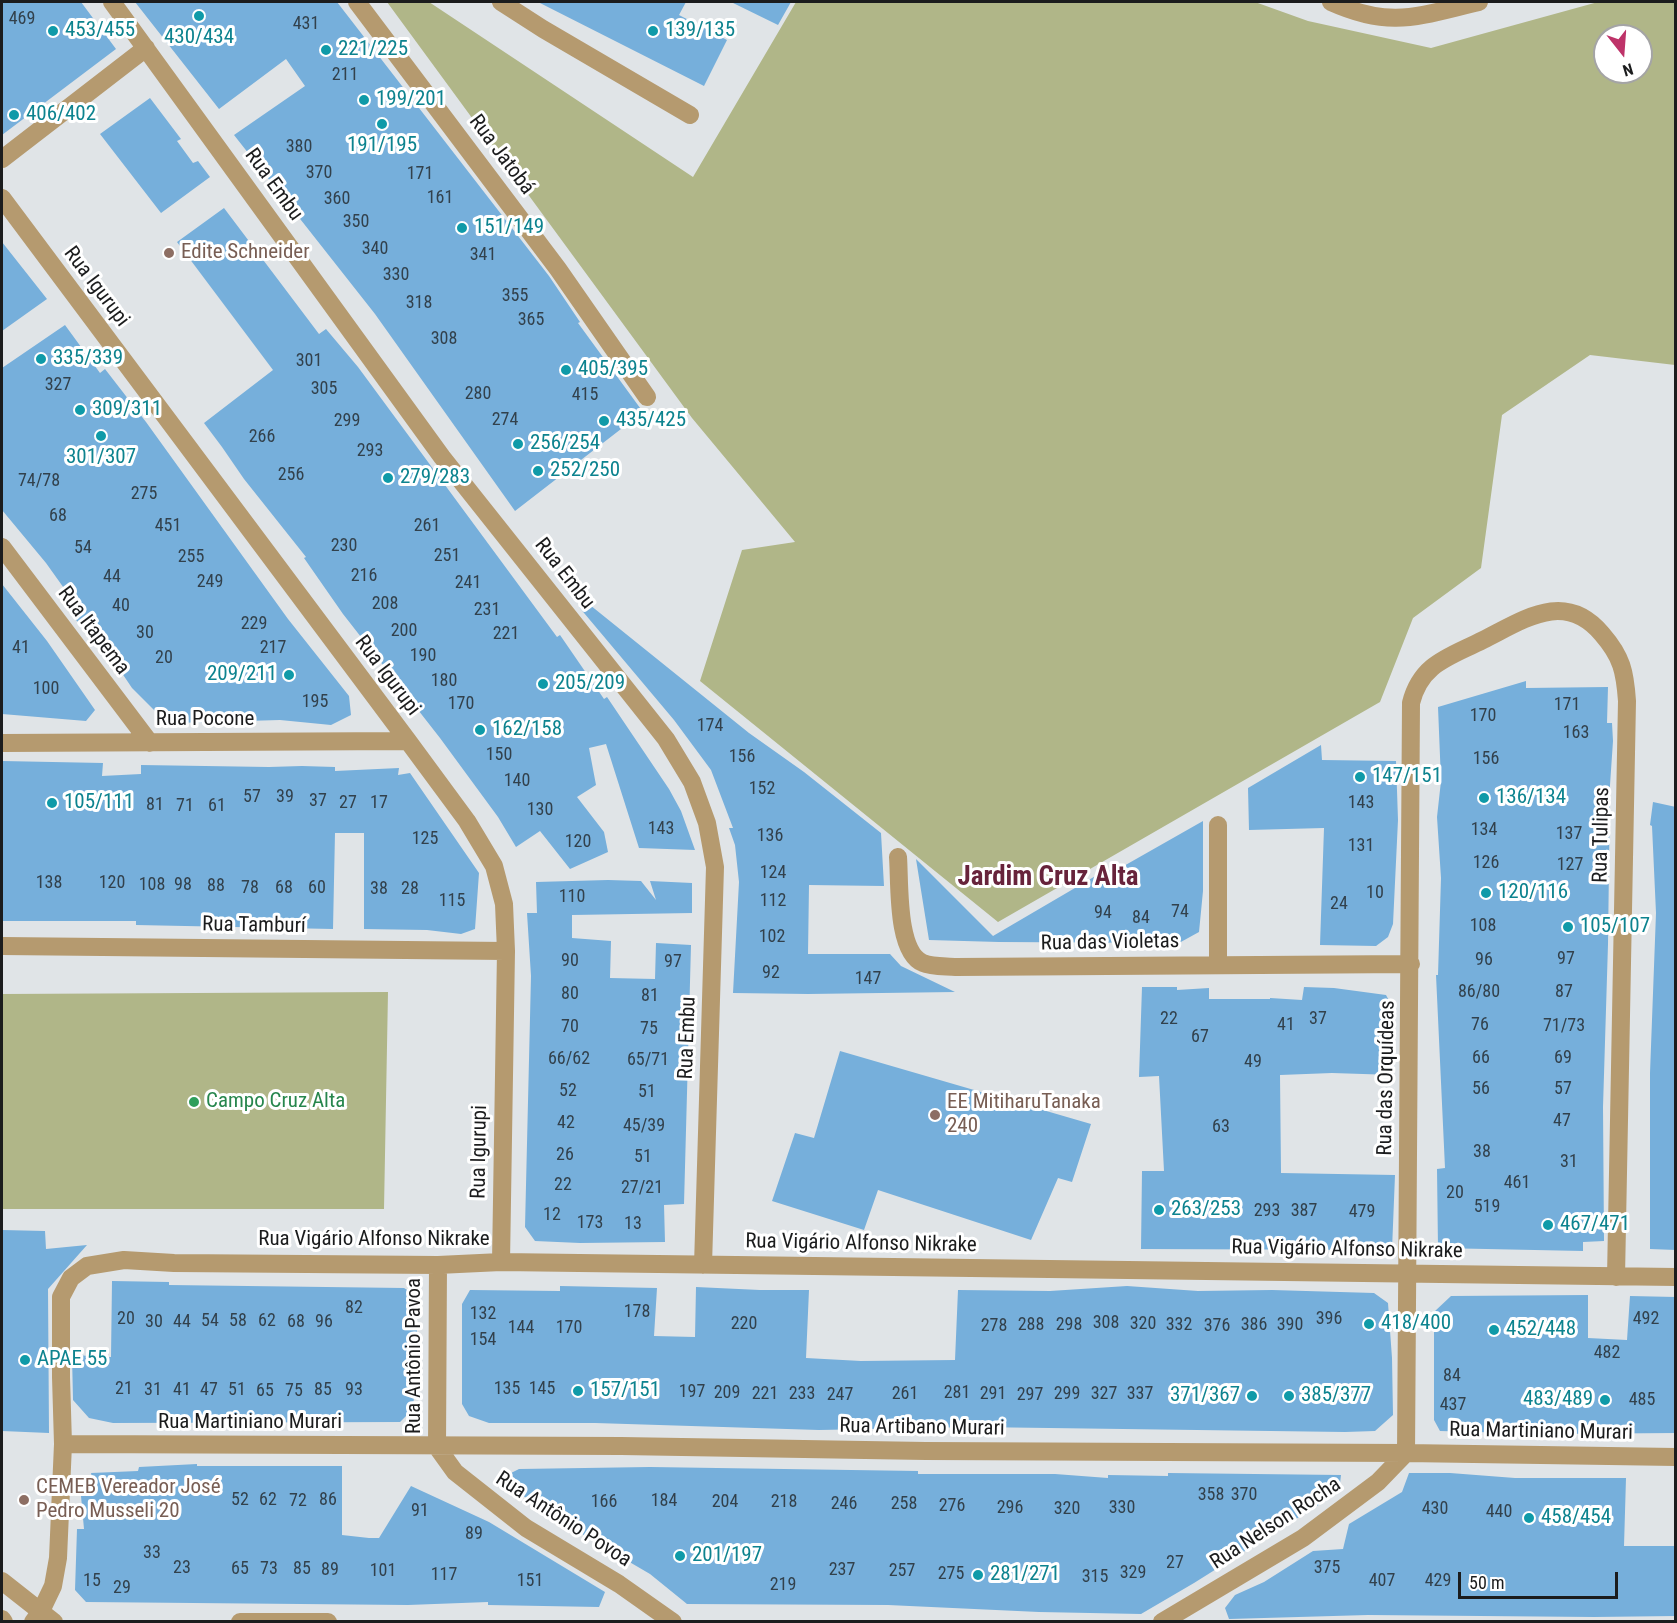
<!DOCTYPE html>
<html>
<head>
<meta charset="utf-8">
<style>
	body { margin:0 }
	#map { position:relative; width:1677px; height:1623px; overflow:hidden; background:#e0e4e7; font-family:"Roboto Condensed",sans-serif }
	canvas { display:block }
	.frame { position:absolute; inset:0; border:3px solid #1b1c1d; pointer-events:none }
	.north { position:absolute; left:1593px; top:24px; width:60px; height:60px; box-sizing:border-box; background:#fff; border:2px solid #a4a4a5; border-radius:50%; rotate:163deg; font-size:16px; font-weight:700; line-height:24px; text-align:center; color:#1b1c1d }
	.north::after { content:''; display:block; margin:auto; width:21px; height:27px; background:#be3369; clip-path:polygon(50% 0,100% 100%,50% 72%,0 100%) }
	.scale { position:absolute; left:1458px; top:1572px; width:160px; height:27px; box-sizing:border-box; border:3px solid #1b1c1d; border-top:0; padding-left:8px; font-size:18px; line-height:21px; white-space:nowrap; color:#1b1c1d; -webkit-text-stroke:4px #fff; paint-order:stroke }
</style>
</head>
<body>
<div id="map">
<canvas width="1677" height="1623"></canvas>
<div class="frame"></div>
<div class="north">N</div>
<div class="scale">50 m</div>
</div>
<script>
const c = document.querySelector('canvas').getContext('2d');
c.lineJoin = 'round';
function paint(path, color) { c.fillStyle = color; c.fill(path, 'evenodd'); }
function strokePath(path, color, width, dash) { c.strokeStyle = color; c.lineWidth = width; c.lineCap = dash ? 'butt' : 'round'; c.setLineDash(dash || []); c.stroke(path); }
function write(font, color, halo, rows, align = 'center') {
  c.font = font + ' "Roboto Condensed",sans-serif'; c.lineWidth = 6; c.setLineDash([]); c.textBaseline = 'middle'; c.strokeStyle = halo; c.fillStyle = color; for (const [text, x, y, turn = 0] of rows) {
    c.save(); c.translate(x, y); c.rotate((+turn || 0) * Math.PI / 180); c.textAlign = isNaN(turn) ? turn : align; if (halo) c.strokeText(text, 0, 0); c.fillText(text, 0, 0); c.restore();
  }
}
const green = new Path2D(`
	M387,2H429L693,177L796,2H1255L1308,21L1431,48L1598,2H1675V365L1590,355L1502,415L1481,568L1413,618L1380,702L998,922L700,681L742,550L795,542L692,418ZM1605,36H1641V72H1605Z
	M388,992L384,1209H2V994Z`);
const building = new Path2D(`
	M2,2H81L116,49L2,135Z
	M135,2H337L549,276L580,322L578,323L643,412L515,511L375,314L234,135L305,86L286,59L219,109Z
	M538,2H686L679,15L727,40L704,86Z
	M731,2H791L778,25Z
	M150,98L181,139L177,141L193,163L198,161L210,177L161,213L100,134Z
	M224,208L319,334L326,329L358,367L557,637L560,635L604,699L607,697L669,789L681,811L695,850L639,848L606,744L589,748L596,785L577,797L604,832L608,852L570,869L540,831L516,847L498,817L440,738L343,614L304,558L306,557L244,479L222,447L204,423L273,370L177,242Z
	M2,242L47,299L2,331Z
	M65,325L100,373L105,369L146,422L288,619L349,696L351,715L331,725L280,720L176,723L156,712L132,688L101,642L95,646L74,617L81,612L46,563L2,510V368Z
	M2,584L47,641L95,710L86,721L2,714Z
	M585,601L749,733L804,772L881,833L884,886L809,885L808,954H890L901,966L955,992L808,994L733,993L739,882L735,845L729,828H733L711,770L674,720L579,607Z
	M1526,681V688L1608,687L1607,723H1612L1613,741L1610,785L1608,944L1603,1107L1604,1241L1583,1242V1251L1438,1248L1437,1169L1445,1168L1436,975H1438L1441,878L1437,817L1441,781L1438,707Z
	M1321,745L1322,760L1396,761L1398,820L1393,924L1388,937L1376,946L1320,945L1324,828L1249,830L1248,788Z
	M2,761L103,763L102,776L141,774V765L269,767L302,766L335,767V771L399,768L398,775L410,773L479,873L475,929L461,934L427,930L364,929V833H335L333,929L136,925V921H2Z
	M1653,802L1676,807V1250L1650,1249V1073L1656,913L1652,826L1650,825Z
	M1203,821V891L1199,932L1179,943L999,942L929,940L916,859L993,936L1104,871L1122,867Z
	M608,880L641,881L656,900L650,881L692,883V913L572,915V938L611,941L610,978L655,979L656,943L691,945L684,1204L664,1205L665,1242L580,1243L535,1241L525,1227L531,976L527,913H537L536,882Z
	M1142,987H1177V990L1209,988V999H1270V998L1302,1000L1304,987L1334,988L1386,995L1395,1012L1394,1075L1332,1073L1280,1075L1281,1173L1395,1175L1392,1250L1141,1249L1142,1171H1164L1159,1076L1139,1077Z
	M840,1051L1091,1124L1072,1182L1058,1178L1031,1240L878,1190L864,1230L772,1201L795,1133L814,1138Z
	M2,1230L45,1231L46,1249L87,1245L48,1289L49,1433L2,1431Z
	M112,1281L169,1282V1285L404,1288L417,1296V1357L413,1409L400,1422L113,1423L89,1418L73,1400L72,1355L111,1357Z
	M560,1286L657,1288L654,1336L695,1337L696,1287L760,1290H809L806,1358L861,1361L955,1360L958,1290L1050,1291L1127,1286L1198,1291L1272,1290L1374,1293L1388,1303L1392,1358L1393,1415L1375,1431L1345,1432L975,1427L819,1430L595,1423H489L469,1416L462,1404V1304L470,1290L560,1291Z
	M1588,1295V1338L1627,1340L1630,1296L1676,1297V1433L1549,1434L1440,1431L1434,1420V1312L1451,1296Z
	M197,1464V1466H342V1535L369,1538H379L411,1486L489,1522L605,1592L599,1607L488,1605V1602L408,1605L86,1602L75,1590L77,1529H84L80,1485L94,1486L91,1473L138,1471L139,1467Z
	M650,1467L918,1471V1474H1055L1108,1478V1475L1168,1476V1473L1341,1475L1339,1492L1194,1583L1141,1614L1039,1612L888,1605L687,1604L650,1574L585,1536L550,1511L507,1487L509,1474L519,1469Z
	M1409,1473H1450L1515,1478H1626L1624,1546H1676V1616L1594,1617L1368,1615L1229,1619L1225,1608L1235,1595L1264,1582L1313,1551L1343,1549L1349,1524L1402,1492Z`);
const minor = new Path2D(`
	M112,2L442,457L666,739L692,782L707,823L715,867L703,1265
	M357,2L558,269L647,397
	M501,2L543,29L690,115
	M1331,2C1391,29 1418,16 1479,2
	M2,159L146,48
	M2,198L408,741L467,821L494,866L504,904L506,951L501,1262
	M2,547L150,743
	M2,743L408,741
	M1218,825V965
	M898,857C900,882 896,952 923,963C932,967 946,966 956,967L1411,964
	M2,946L506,951
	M63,1444L621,1446L926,1451L1406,1453L1676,1457
	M437,1447L455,1472L526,1528L619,1584L673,1622
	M437,1447L438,1265
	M1406,1453L1411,703C1421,663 1450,657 1483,640C1525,619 1565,590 1602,634C1622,657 1625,672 1627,701L1616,1277
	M2,1581L54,1622
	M2,1619L4,1622
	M33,1622L41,1611L53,1586L58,1558L63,1444L61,1377V1297L71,1278L87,1266L124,1260L174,1263L438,1265L501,1262L1676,1277
	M240,1622H328
	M1162,1622L1303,1538L1378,1482L1406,1453`);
const markers = [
	[199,16,6,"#0f9aa8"],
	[53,31,6,"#0f9aa8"],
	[653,31,6,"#0f9aa8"],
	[326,50,6,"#0f9aa8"],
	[364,100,6,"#0f9aa8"],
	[14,115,6,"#0f9aa8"],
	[382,124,6,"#0f9aa8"],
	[462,228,6,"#0f9aa8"],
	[169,253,6,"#8d6e63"],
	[41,359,6,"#0f9aa8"],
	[566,370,6,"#0f9aa8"],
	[80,410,6,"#0f9aa8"],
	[604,421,6,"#0f9aa8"],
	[101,436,6,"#0f9aa8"],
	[518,444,6,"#0f9aa8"],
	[538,471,6,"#0f9aa8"],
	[388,478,6,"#0f9aa8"],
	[289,675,6,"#0f9aa8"],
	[543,684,6,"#0f9aa8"],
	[480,730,6,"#0f9aa8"],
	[1360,777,6,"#0f9aa8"],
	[1484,798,6,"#0f9aa8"],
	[52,803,6,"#0f9aa8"],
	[1486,893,6,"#0f9aa8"],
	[1568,927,6,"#0f9aa8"],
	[194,1102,6,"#2e9e5b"],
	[935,1115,6,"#8d6e63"],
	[1159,1210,6,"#0f9aa8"],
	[1548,1225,6,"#0f9aa8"],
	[1369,1324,6,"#0f9aa8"],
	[1494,1330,6,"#0f9aa8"],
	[25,1360,6,"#0f9aa8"],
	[578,1391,6,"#0f9aa8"],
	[1252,1396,6,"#0f9aa8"],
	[1289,1396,6,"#0f9aa8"],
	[1605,1400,6,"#0f9aa8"],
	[24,1500,6,"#8d6e63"],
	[1529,1518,6,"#0f9aa8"],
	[680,1556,6,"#0f9aa8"],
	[978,1575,6,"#0f9aa8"]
];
const numberNames = [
	["469",22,19],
	["431",306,24],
	["211",345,75],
	["380",299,147],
	["370",319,173],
	["171",420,174],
	["161",440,198],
	["360",337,199],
	["350",356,222],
	["340",375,249],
	["341",483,255],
	["330",396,275],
	["355",515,296],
	["318",419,303],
	["365",531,320],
	["308",444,339],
	["301",309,361],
	["327",58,385],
	["305",324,389],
	["280",478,394],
	["415",585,395],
	["274",505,420],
	["299",347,421],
	["266",262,437],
	["293",370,451],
	["256",291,475],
	["74/78",39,481],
	["275",144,494],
	["68",58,516],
	["451",168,526],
	["261",427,526],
	["230",344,546],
	["54",83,548],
	["251",447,556],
	["255",191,557],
	["216",364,576],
	["44",112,577],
	["249",210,582],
	["241",468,583],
	["208",385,604],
	["40",121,606],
	["231",487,610],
	["229",254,624],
	["200",404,631],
	["30",145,633],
	["221",506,634],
	["41",21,648],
	["217",273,648],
	["190",423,656],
	["20",164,658],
	["180",444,681],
	["100",46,689],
	["195",315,702],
	["170",461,704],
	["171",1567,705],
	["170",1483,716],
	["174",710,726],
	["163",1576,733],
	["150",499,755],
	["156",742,757],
	["156",1486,759],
	["140",517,781],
	["152",762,789],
	["57",252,797],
	["39",285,797],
	["37",318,801],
	["27",348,803],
	["17",379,803],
	["143",1361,803],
	["81",155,805],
	["71",185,806],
	["61",217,806],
	["130",540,810],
	["143",661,829],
	["134",1484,830],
	["137",1569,834],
	["136",770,836],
	["125",425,839],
	["120",578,842],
	["131",1361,846],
	["126",1486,863],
	["127",1570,865],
	["124",773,873],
	["138",49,883],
	["120",112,883],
	["108",152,885],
	["98",183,885],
	["88",216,886],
	["78",250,888],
	["68",284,888],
	["60",317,888],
	["38",379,889],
	["28",410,889],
	["10",1375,893],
	["110",572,897],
	["115",452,901],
	["112",773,901],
	["24",1339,904],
	["74",1180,912],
	["94",1103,913],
	["84",1141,918],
	["108",1483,926],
	["102",772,937],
	["97",1566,959],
	["96",1484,960],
	["90",570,961],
	["97",673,962],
	["92",771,973],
	["147",868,979],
	["86/80",1479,992],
	["87",1564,992],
	["80",570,994],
	["81",650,996],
	["22",1169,1019],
	["37",1318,1019],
	["41",1286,1025],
	["76",1480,1025],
	["71/73",1564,1026],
	["70",570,1027],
	["75",649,1029],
	["67",1200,1037],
	["66",1481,1058],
	["69",1563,1058],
	["66/62",569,1059],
	["65/71",648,1060],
	["49",1253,1062],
	["56",1481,1089],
	["57",1563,1089],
	["52",568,1091],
	["51",647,1092],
	["47",1562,1121],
	["42",566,1123],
	["45/39",644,1126],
	["63",1221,1127],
	["38",1482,1152],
	["26",565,1155],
	["51",643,1157],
	["31",1569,1162],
	["461",1517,1183],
	["22",563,1185],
	["27/21",642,1188],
	["20",1455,1193],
	["519",1487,1207],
	["293",1267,1211],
	["387",1304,1211],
	["479",1362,1212],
	["12",552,1215],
	["173",590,1223],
	["13",633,1224],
	["82",354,1308],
	["178",637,1312],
	["132",483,1314],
	["20",126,1319],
	["396",1329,1319],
	["492",1646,1319],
	["54",210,1321],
	["58",238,1321],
	["62",267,1321],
	["30",154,1322],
	["44",182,1322],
	["68",296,1322],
	["96",324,1322],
	["308",1106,1323],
	["220",744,1324],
	["320",1143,1324],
	["288",1031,1325],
	["298",1069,1325],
	["332",1179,1325],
	["386",1254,1325],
	["390",1290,1325],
	["278",994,1326],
	["376",1217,1326],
	["144",521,1328],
	["170",569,1328],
	["154",483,1340],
	["482",1607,1353],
	["84",1452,1376],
	["21",124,1389],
	["135",507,1389],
	["145",542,1389],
	["31",153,1390],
	["41",182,1390],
	["47",209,1390],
	["51",237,1390],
	["85",323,1390],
	["93",354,1390],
	["65",265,1391],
	["75",294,1391],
	["197",692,1392],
	["209",727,1393],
	["281",957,1393],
	["221",765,1394],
	["233",802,1394],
	["261",905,1394],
	["291",993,1394],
	["299",1067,1394],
	["327",1104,1394],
	["337",1140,1394],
	["247",840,1395],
	["297",1030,1395],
	["485",1642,1400],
	["437",1453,1405],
	["358",1211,1495],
	["370",1244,1495],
	["52",240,1500],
	["62",268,1500],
	["86",328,1500],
	["72",298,1501],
	["184",664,1501],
	["166",604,1502],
	["204",725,1502],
	["218",784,1502],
	["246",844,1504],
	["258",904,1504],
	["276",952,1506],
	["296",1010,1508],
	["330",1122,1508],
	["320",1067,1509],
	["430",1435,1509],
	["91",420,1511],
	["440",1499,1512],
	["89",474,1534],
	["33",152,1553],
	["27",1175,1563],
	["23",182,1568],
	["375",1327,1568],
	["65",240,1569],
	["73",269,1569],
	["85",302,1569],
	["89",330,1570],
	["237",842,1570],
	["101",383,1571],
	["257",902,1571],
	["329",1133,1573],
	["275",951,1574],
	["117",444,1575],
	["315",1095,1577],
	["15",92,1581],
	["151",530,1581],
	["407",1382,1581],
	["429",1438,1581],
	["219",783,1585],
	["29",122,1588]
];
const cultureNames = [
	["453/455",65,31],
	["139/135",665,31],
	["430/434",199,38,"center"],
	["221/225",338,50],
	["199/201",376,100],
	["406/402",26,115],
	["191/195",382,146,"center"],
	["151/149",474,228],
	["335/339",53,359],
	["405/395",578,370],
	["309/311",92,410],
	["435/425",616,421],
	["256/254",530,444],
	["301/307",101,458,"center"],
	["252/250",550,471],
	["279/283",400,478],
	["209/211",277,675,"right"],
	["205/209",555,684],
	["162/158",492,730],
	["147/151",1372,777],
	["136/134",1496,798],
	["105/111",64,803],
	["120/116",1498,893],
	["105/107",1580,927],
	["263/253",1171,1210],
	["467/471",1560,1225],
	["418/400",1381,1324],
	["452/448",1506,1330],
	["APAE 55",37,1360],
	["157/151",590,1391],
	["371/367",1240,1396,"right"],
	["385/377",1301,1396],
	["483/489",1593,1400,"right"],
	["458/454",1541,1518],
	["201/197",692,1556],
	["281/271",990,1575]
];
const streetNames = [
	["Rua Jatobá",501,155,53],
	["Rua Embu",273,185,54],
	["Rua Igurupi",96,287,53],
	["Rua Embu",564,574,52],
	["Rua Itapema",93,631,53],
	["Rua Igurupi",387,676,53],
	["Rua Pocone",205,720],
	["Rua Tulipas",1602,835,-89],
	["Rua Tamburí",254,926,1],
	["Rua das Violetas",1110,943,-1],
	["Rua Embu",688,1038,-88],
	["Rua das Orquídeas",1387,1078,-89],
	["Rua Igurupi",480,1152,-89],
	["Rua Vigário Alfonso Nikrake",374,1240],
	["Rua Vigário Alfonso Nikrake",861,1244,1],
	["Rua Vigário Alfonso Nikrake",1347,1250,1],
	["Rua Antônio Pavoa",415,1356,-90],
	["Rua Martiniano Murari",250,1423],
	["Rua Artibano Murari",922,1428,1],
	["Rua Martiniano Murari",1541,1432,1],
	["Rua Antônio Povoa",563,1520,33],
	["Rua Nelson Rocha",1276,1524,-33]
];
const educationNames = [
	["Edite Schneider",181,253],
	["EE MitiharuTanaka",947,1103],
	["240",947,1127],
	["CEMEB Vereador José",36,1488],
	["Pedro Musseli 20",36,1512]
];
const leisureNames = [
	["Campo Cruz Alta",206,1102]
];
const districtNames = [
	["Jardim Cruz Alta",1048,878]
];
paint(green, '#b0b688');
paint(building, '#76afdb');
strokePath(minor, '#b59a6f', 18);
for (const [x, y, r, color] of markers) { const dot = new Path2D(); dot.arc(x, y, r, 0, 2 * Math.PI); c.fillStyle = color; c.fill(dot); strokePath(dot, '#fff', 2); }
write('18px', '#32414c', null, numberNames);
write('21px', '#0d838f', '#fff', cultureNames, 'left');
write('21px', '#1b1c1d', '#fff', streetNames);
write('21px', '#785e54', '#fff', educationNames, 'left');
write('21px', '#27864d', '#fff', leisureNames, 'left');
write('bold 27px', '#67233b', '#fff', districtNames);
</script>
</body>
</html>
